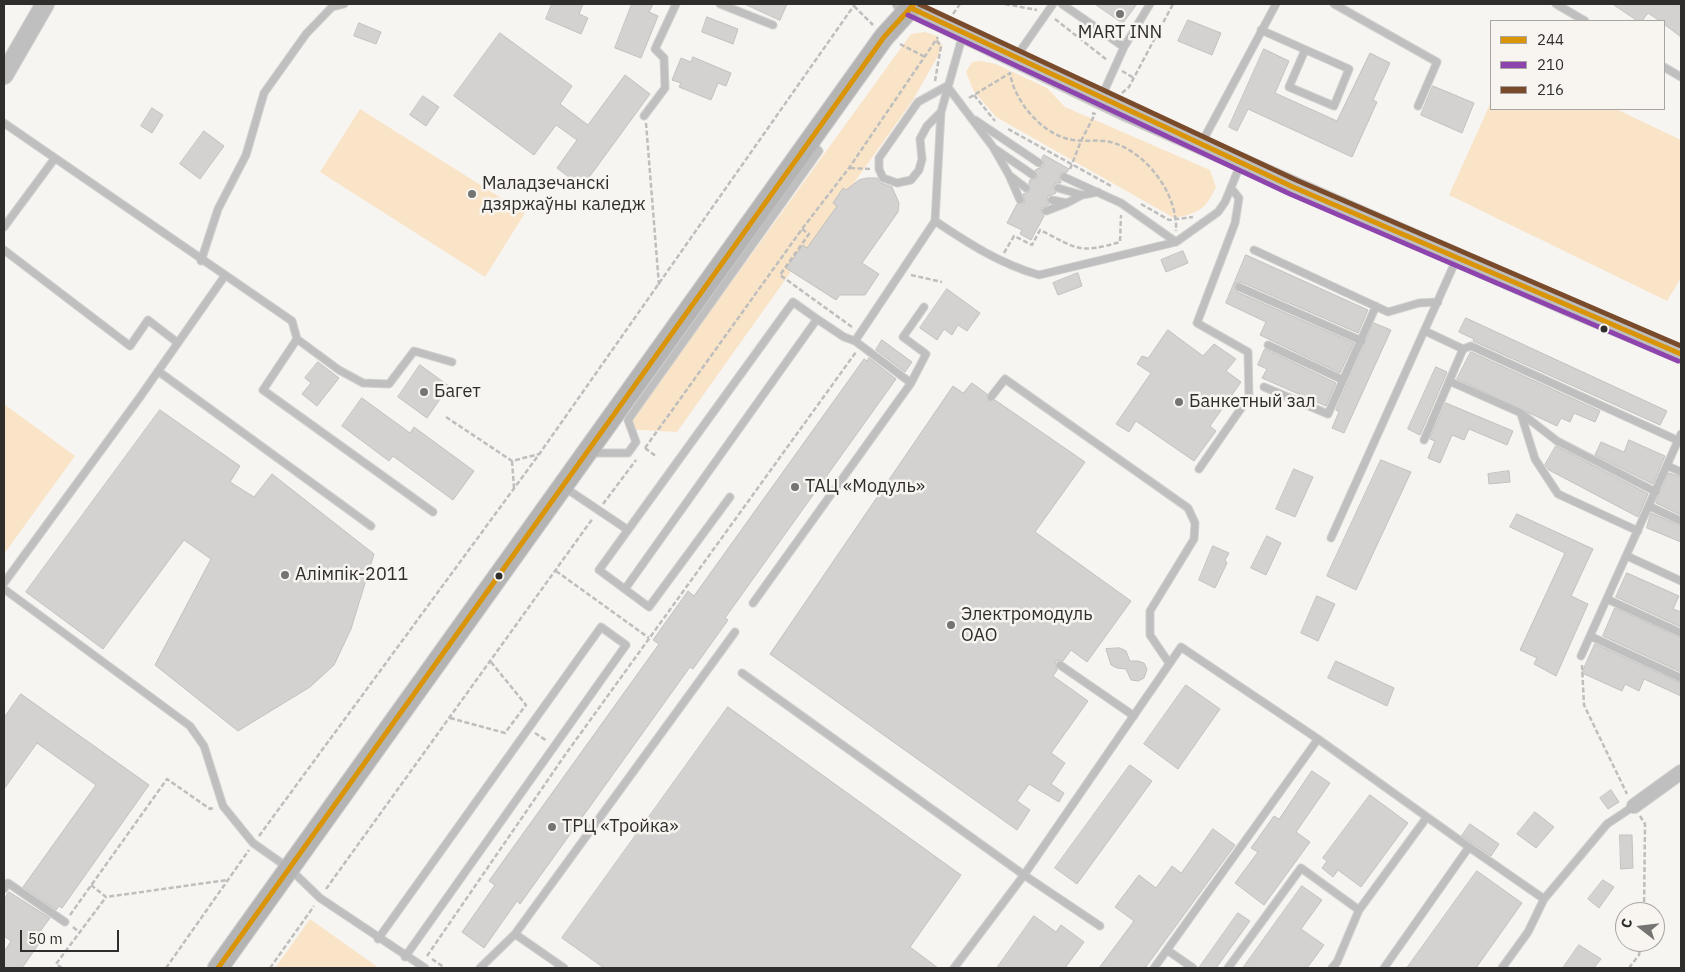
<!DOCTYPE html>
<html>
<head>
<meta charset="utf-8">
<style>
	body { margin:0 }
	#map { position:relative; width:1685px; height:972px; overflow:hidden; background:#f7f5f2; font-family:"IBM Plex Sans",sans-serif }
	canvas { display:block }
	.frame { position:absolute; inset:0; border:5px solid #2f2e2d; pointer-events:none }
	.legend { position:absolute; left:1490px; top:20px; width:175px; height:90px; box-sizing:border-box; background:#f8f5f1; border:1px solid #a8a5a3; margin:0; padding:6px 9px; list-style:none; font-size:15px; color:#2f2e2d }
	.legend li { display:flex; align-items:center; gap:10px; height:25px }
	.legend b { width:25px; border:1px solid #a8a5a3 }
	.north { position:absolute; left:1615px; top:902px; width:50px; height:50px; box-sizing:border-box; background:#f8f5f1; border:1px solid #a8a5a3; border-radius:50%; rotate:286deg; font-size:14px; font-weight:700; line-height:20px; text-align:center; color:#2f2e2d }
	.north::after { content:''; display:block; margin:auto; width:18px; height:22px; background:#757472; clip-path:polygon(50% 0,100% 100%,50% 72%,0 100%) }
	.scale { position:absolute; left:20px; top:930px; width:99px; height:22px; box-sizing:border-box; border:2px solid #2f2e2d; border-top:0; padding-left:6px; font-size:15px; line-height:18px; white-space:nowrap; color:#2f2e2d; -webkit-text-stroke:4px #f8f5f1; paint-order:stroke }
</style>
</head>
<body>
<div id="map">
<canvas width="1685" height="972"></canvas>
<div class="frame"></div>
<ul class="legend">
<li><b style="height:6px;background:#d99407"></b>244</li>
<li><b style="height:6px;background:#8e44ad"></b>210</li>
<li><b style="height:6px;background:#7a4b2a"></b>216</li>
</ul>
<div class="north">С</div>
<div class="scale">50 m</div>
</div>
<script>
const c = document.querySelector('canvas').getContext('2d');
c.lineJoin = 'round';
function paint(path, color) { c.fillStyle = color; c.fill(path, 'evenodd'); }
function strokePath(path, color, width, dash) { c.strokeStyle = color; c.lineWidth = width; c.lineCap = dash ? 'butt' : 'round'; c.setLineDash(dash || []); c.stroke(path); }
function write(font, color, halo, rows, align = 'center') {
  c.font = font + ' "IBM Plex Sans",sans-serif'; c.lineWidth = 5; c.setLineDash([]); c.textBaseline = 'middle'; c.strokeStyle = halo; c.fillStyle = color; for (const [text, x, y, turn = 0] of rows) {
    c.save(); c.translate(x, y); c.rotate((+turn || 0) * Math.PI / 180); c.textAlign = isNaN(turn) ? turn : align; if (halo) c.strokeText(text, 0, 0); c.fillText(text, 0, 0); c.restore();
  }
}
const green = new Path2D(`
	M925,32L937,36L943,47L913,100L677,432L625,429L903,45L911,34Z
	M980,61L996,64L1047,88L1065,107L1210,170L1216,187C1206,209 1199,213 1174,218L996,117L973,90L966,72L972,62Z
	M1491,102V109H1616L1681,140V278L1667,301L1449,195Z
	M360,109L525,213L485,277L320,172Z
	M4,404L75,456L4,554Z
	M310,919L379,968H275Z`);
const building = new Path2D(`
	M552,4H583L579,14L588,18L581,34L546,19Z
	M632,4H653L649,12L658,16L641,58L615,48Z
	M745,4H787L780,20Z
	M1095,4H1137L1123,23Z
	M1613,4H1678L1681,6V37L1664,24V21H1660L1648,13L1642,21H1638Z
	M707,17L738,29L733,44L702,32Z
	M1188,20L1221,33L1212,55L1178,41Z
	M359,23L381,32L376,44L354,36Z
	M500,33L572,86L560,104L588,125L625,75L650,94L582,187L557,168L577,140L556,125L534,155L454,96Z
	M1264,49L1289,61L1275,93L1337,121L1370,53L1390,63L1373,100L1377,102L1352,157L1248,109L1237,131L1229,127Z
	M693,57L731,73L726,86L718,83L711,100L679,87L681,83L672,80L681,58L691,62Z
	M1433,86L1474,103L1462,133L1421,115Z
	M423,96L439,107L426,126L410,115Z
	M152,108L163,115L152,133L141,126Z
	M204,131L224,146L200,179L180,164Z
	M1044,155L1069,169L1067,172L1059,174L1061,183H1056L1053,186L1056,193L1048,196L1047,199L1049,204L1042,208L1041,212L1044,216L1031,240L1020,234L1022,230L1007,223L1017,204L1025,203L1023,194L1030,191L1029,183L1030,180L1038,178L1035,170L1044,166L1042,158Z
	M867,178H877L881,183L892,187L899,203L898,212L862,263L879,274L865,295H840L836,300L786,268L803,245L807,248L837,206L833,203L843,188L846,190L859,180Z
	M1183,251L1188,263L1166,272L1161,260Z
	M1246,255L1368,310L1358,333L1241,282L1234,284L1237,292L1354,343L1340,373L1260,335L1266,322L1226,303Z
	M1078,273L1082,286L1058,295L1053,283Z
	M947,289L980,313L967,331L958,325L952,335L944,329L937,340L920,328Z
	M1466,318L1667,411L1660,425L1473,341L1474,339L1459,332Z
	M1374,323L1391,330L1344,433L1332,428L1339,412L1336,410Z
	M1168,330L1203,356L1214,344L1236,359L1226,371L1241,382L1210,426L1216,431L1194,461L1136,421L1129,432L1116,424L1151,373L1137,364L1142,356L1148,358Z
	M882,340L912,362L905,372L876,350Z
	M1265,349L1336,383L1326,406L1262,378L1267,369L1258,365Z
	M1471,352L1600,411L1595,422L1574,413L1570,422L1561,418L1557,426L1457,379Z
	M869,358L896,379L725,618L728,620L693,669L690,667L520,904L517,901L484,948L462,932L495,885L489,881L659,644L653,640L688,591L694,596L864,359L867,361Z
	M318,362L339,378L317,406L302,394L311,383L305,378Z
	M420,365L449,386L427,418L398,397Z
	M1436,367L1447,372L1420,435L1408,429Z
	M972,383L987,394L988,401L995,400L1085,462L1035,532L1131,601L1087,662L1071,650L1063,661L1058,660L1055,662L1057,670L1053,676L1088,701L1051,753L1065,763L1051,784L1064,793L1059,802L1029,784L1017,801L1030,810L1017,830L770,654L953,386L963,393Z
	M362,398L410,433L414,427L474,471L453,500L393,456L389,461L342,426Z
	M1446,403L1513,431L1507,445L1469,429L1464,440L1452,435L1440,463L1428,458L1435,441L1430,439Z
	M160,410L240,466L230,482L254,497L272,474L374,554L351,629L334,665L310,687L238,731L155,665L211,559L184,540L103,649L26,592Z
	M1629,440L1665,456L1653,484L1595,455L1601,442L1624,452Z
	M1556,446L1648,494L1638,517L1549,470L1545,465Z
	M1381,460L1411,472L1356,590L1327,576Z
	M1294,469L1313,477L1295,517L1276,509Z
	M1509,471L1510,482L1489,484L1488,474Z
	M1669,473L1681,477V515L1656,503Z
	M1651,513L1681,526V542L1647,528Z
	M1517,514L1593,549L1571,596L1588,604L1556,676L1534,664L1537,658L1520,650L1565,553L1510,527Z
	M1267,536L1281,543L1266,575L1251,568Z
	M1213,546L1229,553L1225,560L1227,563L1215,588L1199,580Z
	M1627,573L1679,596L1673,609L1681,612V627L1616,597Z
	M1317,596L1335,604L1318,641L1301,633Z
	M1615,608L1681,638V672L1603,636Z
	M1595,644L1681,683V696L1644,679L1639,691L1625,684L1622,691L1582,673Z
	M1120,648L1126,651L1130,661H1138L1144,663L1147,669L1144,678L1138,681L1131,680L1126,669L1117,668L1111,665L1106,649Z
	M1336,661L1394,688L1387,706L1328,678Z
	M1186,685L1220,709L1178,769L1144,744Z
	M21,694L149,785L62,908L59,906L56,910L23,887L96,785L37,743L4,789V718Z
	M728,707L961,875L910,947L938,968H604L562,938Z
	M1130,765L1152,781L1077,884L1055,868Z
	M1312,771L1330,783L1296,832L1310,842L1264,905L1235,883L1258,852L1251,848L1274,816L1279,819Z
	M1611,790L1619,802L1608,809L1600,798Z
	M1370,795L1408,823L1361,887L1338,870L1333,877L1322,868L1327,861L1323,858Z
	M1535,812L1554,827L1536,848L1517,834Z
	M1470,824L1499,844L1491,856L1462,836Z
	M1213,829L1235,845L1145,968H1099L1134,921L1115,907L1139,875L1156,888L1172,866L1181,873Z
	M1620,835H1632L1633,868L1621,869Z
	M1477,871L1522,903L1476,968H1407Z
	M1603,880L1614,887L1599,908L1588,899Z
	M1302,886L1322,900L1301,929L1324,945L1307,968H1243Z
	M9,892L50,918L33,941L38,945L22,968H4V952L11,941L4,936V900Z
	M1238,913L1250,921L1216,968H1199Z
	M1034,916L1056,932L1061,925L1084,942L1065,968H997Z
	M1579,945L1601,959L1594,968H1563Z`);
const path = new Path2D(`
	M1005,4L1037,10
	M854,6L873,25
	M953,14L960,4
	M1055,19L1107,60
	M900,44L925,57
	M1122,71L1134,78
	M935,81L941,46L936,40
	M1122,93L1129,87L1173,4
	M974,95L995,121
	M969,98L1010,73C1014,100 1040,132 1068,139C1083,143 1099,138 1114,143C1148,154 1178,195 1176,231
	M646,123L659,285
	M1008,129L1113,187
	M850,168L870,169
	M1070,169L1081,141L1095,114L1092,113
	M1141,204L1169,220L1193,217
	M802,229L809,234L780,275L852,327
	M1004,253L1014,236L1032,245L1040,230C1078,249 1078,254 1120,242L1121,215
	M911,275L942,282
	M446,417L512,461L539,454
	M645,448L802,229L849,168L938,37
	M645,448L657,457
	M512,461L514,488
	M603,504L636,460
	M556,571L649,638
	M1582,665L1584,705L1627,794
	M450,718L505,733L526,705L491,662
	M535,733L547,741
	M1640,816L1645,824L1644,912
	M259,836L540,453L855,4
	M91,885L106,897L227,880
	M326,889L593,518
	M70,915L167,779L210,809L213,808
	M73,927L79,932
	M427,956L565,755L856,352
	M432,959L445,968
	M62,968L56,964L106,897
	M166,968L249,850
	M270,968L314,906
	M1629,968L1639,955L1641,942`);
const service = new Path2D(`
	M720,4L773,25
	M1062,4L1124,47
	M1334,4L1437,62L1418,106
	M1556,4L1585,21
	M1261,30L1349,69L1334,106L1289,87L1305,50
	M1016,57L1053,4
	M1664,67L1681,77
	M1101,98L1124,47L1150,4
	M941,112L927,126L920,139L922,159L919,170L911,180L897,183L883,178L879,169V158L918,102L947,86L993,147L1009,175L1026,188
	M644,116L665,88L664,58L655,49L676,4
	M975,120L1039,163
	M4,123L292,321L297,339L339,370L363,383L389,384L414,351L452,362
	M1201,144L1276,4
	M995,149L1033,175
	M1009,175L1020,200
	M1064,177L1121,203L1176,242
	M1058,188L1082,195
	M1052,200L1067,203L1082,195L1098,192
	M1046,211L1067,203
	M935,221C968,243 1000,264 1039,275L1176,242L1218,212L1225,202L1241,163
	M4,227L55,158
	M4,250L130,346L148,320L178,343
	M1254,250L1388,312L1419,303L1438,302
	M201,261L218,209L246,155L264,93L306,34L332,7L344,4
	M1239,287L1362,341
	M1425,331L1463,349L1471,346L1679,441
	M297,339L263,390L433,512
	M855,341L911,383L926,354L903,337L924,307
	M1268,345L1343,380
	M158,371L371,526
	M1449,381L1521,413L1557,441L1656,492
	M1264,387L1328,414L1376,306
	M991,397L1005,379L1188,508L1195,523L1194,539L1150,611V635L1169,663
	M1521,414L1535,459L1558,494L1638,531
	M1424,440L1463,349
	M589,453H628L636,442L628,420L819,151L812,143
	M1668,466L1681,472
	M1199,469L1249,397L1248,352L1197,323L1235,223L1239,198L1231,188
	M564,487L628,530
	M730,497L649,607L599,570L793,302L817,319
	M1649,506L1681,521
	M1331,538L1457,258
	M1627,556L1681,581
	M4,583L140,397L224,277
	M4,589L190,726L204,746L223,806L253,843L290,869L320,898L425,968
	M625,589L817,319L844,337L855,341L935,221L941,112L963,34
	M1607,599L1681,633
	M753,603L911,383
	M1590,636L1681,678
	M1581,656L1681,434
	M1060,665L1134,716
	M742,673L1024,875L1181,647L1318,739L1154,968
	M1318,739L1427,817
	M4,889L8,883L65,922
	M515,934L735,632
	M378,939L601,627L626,645L405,957
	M1167,950L1193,968
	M480,968L515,934L564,968
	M954,968L1024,875L1100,926
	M1228,968L1301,868L1359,910
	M1332,968L1337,962L1359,910L1427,817L1469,847
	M1384,968L1469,847L1544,899
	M1502,968L1528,932L1544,899L1607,824L1634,806`);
const minor = new Path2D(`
	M1634,806L1681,772`);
const tertiary = new Path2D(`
	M902,4L1124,111L1567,306L1681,354
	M4,75L45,4`);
const secondary = new Path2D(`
	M218,968L884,37L914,4`);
const bus1 = new Path2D(`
	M911,8L1293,187L1681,354
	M218,968L884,37L914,4`);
const bus2 = new Path2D(`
	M908,15L1290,194L1678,361`);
const bus3 = new Path2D(`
	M919,4L1296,180L1681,346`);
const markers = [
	[1120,14,5,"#757472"],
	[472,194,5,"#757472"],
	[1604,329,4.5,"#2f2e2d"],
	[424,392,5,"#757472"],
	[1179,402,5,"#757472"],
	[795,487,5,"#757472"],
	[285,575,5,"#757472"],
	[499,576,4.5,"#2f2e2d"],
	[951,625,5,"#757472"],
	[552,827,5,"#757472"]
];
const poiNames = [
	["MART INN",1120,33,"center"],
	["Маладзечанскі",482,184],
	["дзяржаўны каледж",482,205],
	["Багет",434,392],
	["Банкетный зал",1189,402],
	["ТАЦ «Модуль»",805,487],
	["Алімпік-2011",295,575],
	["Электромодуль",961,615],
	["ОАО",961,636],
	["ТРЦ «Тройка»",562,827]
];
paint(green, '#fae4c8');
paint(building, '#d4d2d0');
strokePath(building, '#c2c1be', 1);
strokePath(service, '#d2d1cf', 9);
strokePath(minor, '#d2d1cf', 16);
strokePath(tertiary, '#d2d1cf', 20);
strokePath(secondary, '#d2d1cf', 22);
strokePath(path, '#bebebd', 2.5, [5, 2.5]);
strokePath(service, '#bfbfbf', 7);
strokePath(minor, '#bfbfbf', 14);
strokePath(tertiary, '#bfbfbf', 18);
strokePath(secondary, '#b4b4b5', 20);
strokePath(bus1, '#d99407', 5);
strokePath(bus2, '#8e44ad', 5);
strokePath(bus3, '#7a4b2a', 5);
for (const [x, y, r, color] of markers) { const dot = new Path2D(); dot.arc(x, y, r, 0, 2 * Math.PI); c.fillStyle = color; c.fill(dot); strokePath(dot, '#f8f5f1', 2); }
write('18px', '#2f2e2d', '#f8f5f1', poiNames, 'left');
</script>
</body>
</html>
